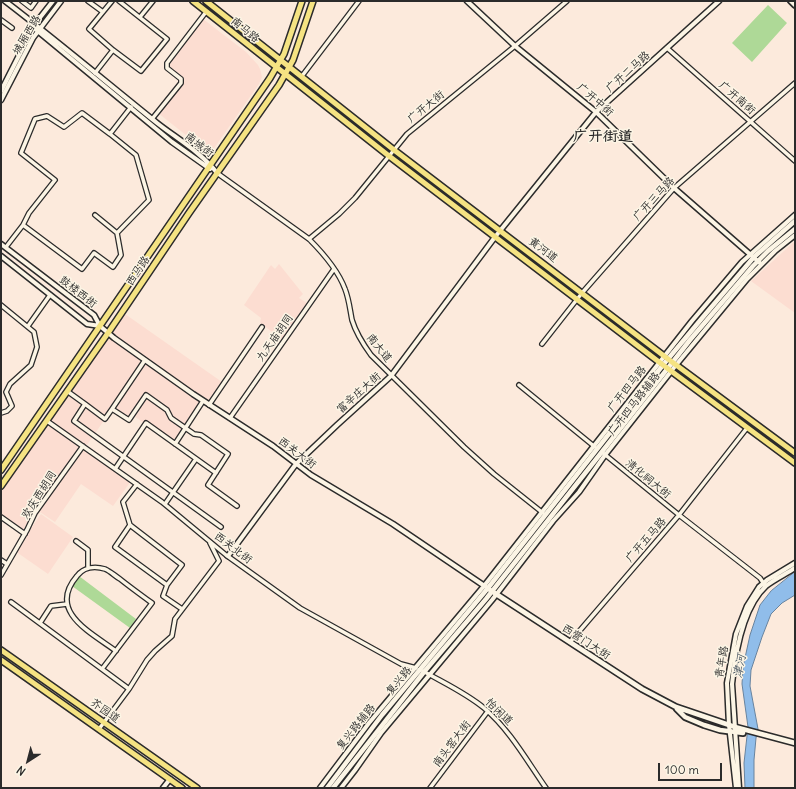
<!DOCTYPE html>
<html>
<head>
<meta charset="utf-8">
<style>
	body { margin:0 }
	#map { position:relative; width:796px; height:789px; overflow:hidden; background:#fceadc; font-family:Delius,sans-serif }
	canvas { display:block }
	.frame { position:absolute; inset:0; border:2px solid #2b2b2b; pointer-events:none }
	.north { position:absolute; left:8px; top:741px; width:40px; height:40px; -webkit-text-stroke:3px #fcf5e5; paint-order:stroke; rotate:216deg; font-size:11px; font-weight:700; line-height:16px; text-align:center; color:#2b2b2b }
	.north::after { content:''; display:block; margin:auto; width:14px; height:18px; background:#2b2b2b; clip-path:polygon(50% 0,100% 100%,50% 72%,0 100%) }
	.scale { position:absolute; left:658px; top:763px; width:64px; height:18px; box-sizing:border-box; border:2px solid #2b2b2b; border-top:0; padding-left:5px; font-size:12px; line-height:14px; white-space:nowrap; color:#2b2b2b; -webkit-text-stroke:3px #fcf5e5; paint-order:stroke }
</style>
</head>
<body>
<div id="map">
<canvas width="796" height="789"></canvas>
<div class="frame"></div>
<div class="north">N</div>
<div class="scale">100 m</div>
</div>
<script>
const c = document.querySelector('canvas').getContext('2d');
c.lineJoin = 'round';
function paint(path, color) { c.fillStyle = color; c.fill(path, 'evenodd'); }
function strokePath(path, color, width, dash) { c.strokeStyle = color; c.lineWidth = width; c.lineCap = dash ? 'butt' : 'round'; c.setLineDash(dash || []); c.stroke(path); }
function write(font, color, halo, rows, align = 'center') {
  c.font = font + ' Delius,"LXGW WenKai TC",sans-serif'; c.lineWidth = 3; c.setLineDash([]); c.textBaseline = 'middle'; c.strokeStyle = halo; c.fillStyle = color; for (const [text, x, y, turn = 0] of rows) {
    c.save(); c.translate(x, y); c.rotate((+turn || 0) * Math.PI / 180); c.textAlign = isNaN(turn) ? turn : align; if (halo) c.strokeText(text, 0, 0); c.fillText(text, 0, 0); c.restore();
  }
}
const built = new Path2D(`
	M203,19L246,52L258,65L260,69L262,77L259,84L210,154L158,113L182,80L166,66Z
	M795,241V313L751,281Z
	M279,264L303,294L299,298L307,303L287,335H285L282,339L260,323L261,318L244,305L271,265L275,269Z
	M125,314L222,382L208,401L198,406L173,443L134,416L130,422L112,409L84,449L131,481L113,506L81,484L55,522L40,512L25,533L1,516V492Z
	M41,514L73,537L48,574L15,551Z`);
const green = new Path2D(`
	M768,5L787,23L752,62L732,43Z
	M79,576L136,619L130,628L72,586Z`);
const water = new Path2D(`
	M795,572V595L782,603L771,614L762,637L751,670L750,686L758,729L756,738L754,760V788H745L744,763L748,727L742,684L743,667L750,635L760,605L771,591Z`);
const minor = new Path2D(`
	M22,1L31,8L36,1
	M88,1L103,12
	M112,1L89,29L113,50L141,71L167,39L119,1
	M140,17L153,1
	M1,20L12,28
	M667,48L795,161
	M95,73L113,50
	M302,76L359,1
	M152,119L181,83V79L167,68V63L206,12
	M110,134L82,113L64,127L47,116L35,119L21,153L55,180L29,213L23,225L82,269L94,253L113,267L121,255L117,233
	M217,173L309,239C324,254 338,270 345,289C349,299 350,310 352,320C356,333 363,344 371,355L464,447L494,474L543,513
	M95,215L117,233L149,200L136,155L110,134L131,107
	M309,239L339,214L355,198L407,134L515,46L567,1
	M6,247L23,225
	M1,305L34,332L37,347L31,365L10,384L6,392L12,406L7,411L1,413
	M28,326L50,295
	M542,344L582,293L674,188L795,83
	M519,385L595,447
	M67,391L85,404L74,421L221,527
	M85,404L105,419L112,409L129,420L146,395L167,410L171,418L194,434L201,435L228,454L208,485L237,506
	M209,405L262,327
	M112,409L145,360
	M230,418L334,269
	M47,421L162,502L226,555L300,608L401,664L416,668
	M175,444L203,401
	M603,453L679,515L760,578L764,584
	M115,469L146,423L216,473
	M137,484L123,502L130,525L182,565L167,585L163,596L182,609
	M165,504L196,459
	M1,517L25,534
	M130,525L115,547L167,585
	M76,541L88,550V568
	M1,560L7,564
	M1,575L27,530L35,513L83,446
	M11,602L129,689
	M40,623L51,606L67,604
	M570,642L679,515L747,428
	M102,669L152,603C141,595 130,587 120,579C115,576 110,571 105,569C95,566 84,567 77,576C47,611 90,632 116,651
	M423,671C444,683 466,693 484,708C510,730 527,761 546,788
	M99,729L129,689L147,660L155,651L172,636L175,619L219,561L210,543
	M430,788L488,711`);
const tertiary = new Path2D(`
	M5,1C56,40 106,82 157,123C176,138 202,153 217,173
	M467,1L515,46L596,112L674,188L760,263
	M34,28L172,142L210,169
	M1,91L35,24L53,1
	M1,100L33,38L61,1
	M1,244L94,315L100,326L114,338L193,394L273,446L311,475L393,524L486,587
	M1,256L87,324L100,326
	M228,556L296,464L337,425L391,376L495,237L596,112L719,1
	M163,788L170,779
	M320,788L369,723L484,586L692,321L742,262L795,215
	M341,788L355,770L381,733L492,600L553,521L579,492L605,455L676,365L747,279L775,251L795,235
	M736,788L729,725L727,683L736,634L747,606L759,587L767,580L795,563
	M739,788L732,684C735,655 743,607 766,586C775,579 786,574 795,568`);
const secondary = new Path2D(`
	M791,1L795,5
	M490,590L642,689L676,707L735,727L795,743
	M677,709L685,717L704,725L720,730L743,733
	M327,788L382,715L488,588L663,365L703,317L754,257L795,221
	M333,788L424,672L486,599L690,340L753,266L768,251L795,229`);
const primary = new Path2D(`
	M193,1L389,156L663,365L795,463
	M206,1L394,150L668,359L795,453
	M1,470L270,78L284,54L302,1
	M1,486L108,333L189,213L279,85L293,60L313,1
	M1,650L197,788
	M1,660L182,788`);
const streetNames = [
	["南马路",245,30,39],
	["城厢西路",27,35,-59],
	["广开二马路",628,72,-42],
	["广开南街",737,98,41],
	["广开中街",595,100,41],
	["广开大街",426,107,-39],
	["南城街",199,145,37],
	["广开三马路",654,199,-47],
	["黄河道",543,250,37],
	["西马路",138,271,-56],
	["鼓楼西街",78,292,38],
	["九天庙胡同",275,338,-55],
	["南大道",379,348,51],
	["广开四马路",627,389,-52],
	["富辛庄大街",359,393,-42],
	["广开四马路辅路",634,404,-52],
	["西关大街",297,453,37],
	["清化祠大街",648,479,39],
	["欢庆西胡同",39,495,-57],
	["广开五马路",646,540,-49],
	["西关北街",233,548,37],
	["西营门大街",586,642,33],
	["青年路",722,662,-80],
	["复兴路",399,681,-51],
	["芥园道",105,711,35],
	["怡闲道",499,712,44],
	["复兴路辅路",356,727,-52],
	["南头窑大街",452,744,-53]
];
const waterNames = [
	["津河",740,666,-79]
];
const districtNames = [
	["广开街道",603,137]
];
paint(built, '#fcddd1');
paint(green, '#aed997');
paint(water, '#90bdea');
strokePath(water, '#68839e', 1);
strokePath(minor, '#2b2b2b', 6);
strokePath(tertiary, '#2b2b2b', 7);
strokePath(secondary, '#2b2b2b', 8);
strokePath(primary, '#2b2b2b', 8);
strokePath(minor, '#fcf5e5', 3.5);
strokePath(tertiary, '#fcf5e5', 4);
strokePath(secondary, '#fcf5e5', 4.5);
strokePath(primary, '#f5e382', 5);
write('11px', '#2b2b2b', '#fcf5e5', streetNames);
write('italic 12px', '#495764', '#fcf5e5', waterNames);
write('bold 15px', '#2b2b2b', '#fcf5e5', districtNames);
</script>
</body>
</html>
